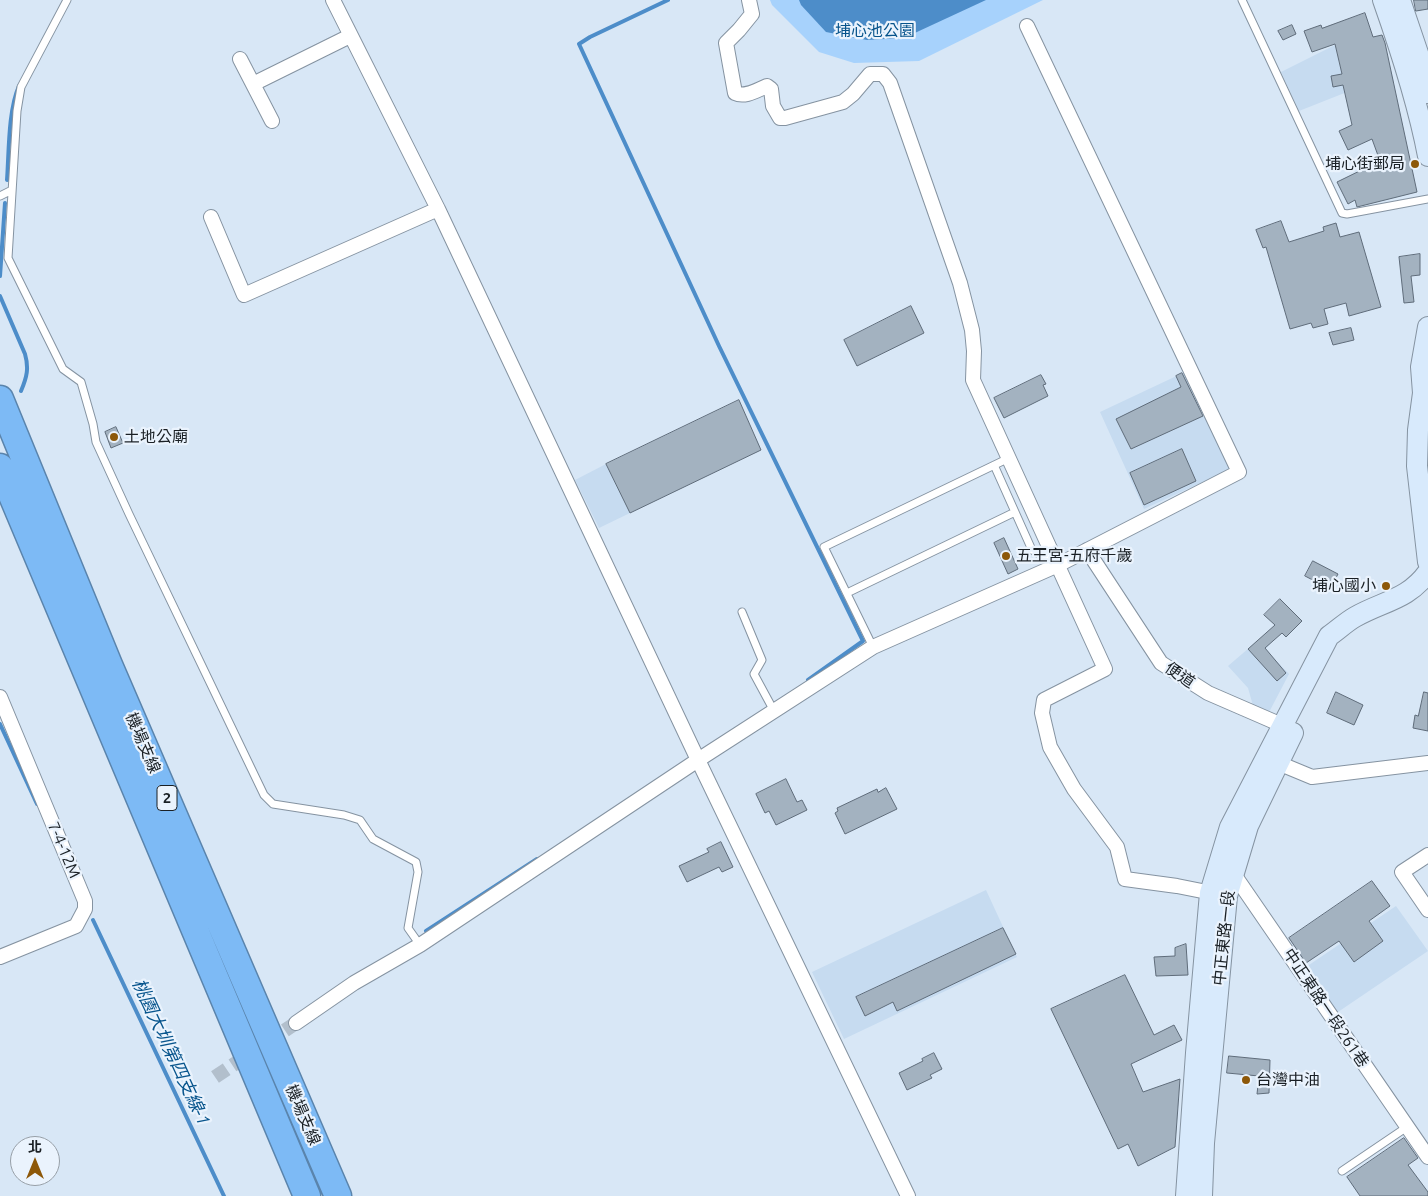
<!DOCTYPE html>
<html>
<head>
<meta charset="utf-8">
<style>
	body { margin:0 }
	#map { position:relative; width:1428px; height:1196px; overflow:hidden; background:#d8e7f6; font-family:Ubuntu,"Noto Sans TC",sans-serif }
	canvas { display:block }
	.north { position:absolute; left:10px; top:1136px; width:50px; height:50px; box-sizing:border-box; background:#eaf3fd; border:1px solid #979fa7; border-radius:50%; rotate:0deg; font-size:14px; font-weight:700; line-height:20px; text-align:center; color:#1a2025 }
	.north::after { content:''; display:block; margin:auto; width:18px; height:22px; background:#8d5809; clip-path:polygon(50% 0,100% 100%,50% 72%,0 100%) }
</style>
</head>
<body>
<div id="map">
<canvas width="1428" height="1196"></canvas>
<div class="north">北</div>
</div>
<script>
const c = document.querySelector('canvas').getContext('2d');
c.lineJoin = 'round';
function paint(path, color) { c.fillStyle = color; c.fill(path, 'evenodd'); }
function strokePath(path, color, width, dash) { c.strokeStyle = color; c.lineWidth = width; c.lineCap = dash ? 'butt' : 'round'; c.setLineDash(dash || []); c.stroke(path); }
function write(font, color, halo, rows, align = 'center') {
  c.font = font + ' Ubuntu,"Noto Sans TC",sans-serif'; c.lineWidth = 4.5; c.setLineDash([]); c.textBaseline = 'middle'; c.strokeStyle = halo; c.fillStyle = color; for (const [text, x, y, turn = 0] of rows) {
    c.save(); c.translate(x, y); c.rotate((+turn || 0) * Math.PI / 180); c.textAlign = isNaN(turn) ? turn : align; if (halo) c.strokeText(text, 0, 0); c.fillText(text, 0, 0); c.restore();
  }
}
const built = new Path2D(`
	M1335,45L1342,73L1389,63L1394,82L1347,92L1299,111L1281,72Z
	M1185,372L1233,468L1144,509L1100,412Z
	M606,464L630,513L599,528L575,480Z
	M1263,636L1270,644L1265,649L1289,674L1266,718L1254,709L1248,688L1228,666Z
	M986,890L1017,957L844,1039L812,972Z
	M1396,906L1428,951L1338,1012L1306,967Z`);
const green = new Path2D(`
	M770,0H1043L919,61L854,63L819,52L772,5Z`);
const water = new Path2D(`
	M799,0H986L904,38L867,40L826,32L801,5Z`);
const stream = new Path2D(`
	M668,0L590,37L579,44L719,346L863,641L808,680
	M7,180C9,154 8,110 19,86
	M0,276L5,203
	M0,296L25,354C29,368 27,377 21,391
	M0,724L37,804
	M93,920L224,1196
	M426,931L537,859`);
const building = new Path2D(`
	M1414,0H1428V9L1416,11Z
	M1365,13L1373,37L1382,35L1385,43L1417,192L1357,207L1355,200L1348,204L1337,182L1380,161L1372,139L1348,150L1339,131L1352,125L1343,85L1333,87L1331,76L1342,74L1335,44L1312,52L1304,31L1321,25L1322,28Z
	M1292,25L1296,34L1283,40L1278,31Z
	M1281,221L1289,242L1324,231L1323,227L1336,223L1340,237L1359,232L1381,307L1349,316L1346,303L1324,309L1328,324L1313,328L1311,323L1290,329L1266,247L1263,248L1256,230Z
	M1420,254V275L1411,276L1414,302L1404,303L1399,257Z
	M911,306L924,333L857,366L844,340Z
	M1351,328L1354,340L1333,345L1329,333Z
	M1182,373L1203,416L1131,449L1116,419L1181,387L1176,376Z
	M1041,375L1046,384L1043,385L1048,396L1004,418L994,398Z
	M739,400L761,450L630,513L606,464Z
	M116,427L123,443L111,448L105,432Z
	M1182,449L1196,481L1144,505L1130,473Z
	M1004,538L1018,569L1008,574L994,543Z
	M1313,561L1338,574L1330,589L1305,576Z
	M1280,599L1302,621L1286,637L1282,633L1265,648L1286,673L1277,681L1248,649L1275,625L1264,615Z
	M1336,692L1363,705L1354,725L1327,713Z
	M1424,692L1428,693V731L1413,728L1415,715L1418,716Z
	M786,779L797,802L802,800L807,810L776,825L769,811L765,813L756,794Z
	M886,788L897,809L845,834L835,813L838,811L837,808L877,789L878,792Z
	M721,842L733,867L722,872L719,867L687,882L679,866L709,852L707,849Z
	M1372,881L1390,906L1369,921L1383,941L1354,962L1339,941L1306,963L1289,938Z
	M1003,928L1016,954L897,1011L893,1002L865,1016L856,997Z
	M1186,944L1188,975L1156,976L1154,957L1175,956V948Z
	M1125,975L1154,1035L1174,1025L1182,1040L1131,1064L1143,1092L1180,1079L1175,1147L1138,1166L1128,1144L1118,1149L1051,1009Z
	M934,1053L942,1069L930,1075L932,1078L907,1090L899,1073L923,1061L922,1059Z
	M1229,1056L1270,1060L1269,1093L1257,1094L1259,1076L1227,1073Z
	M1404,1138L1418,1158L1408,1165L1428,1192V1196H1360L1347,1177Z`);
const streetTunnel = new Path2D(`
	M215,1077L296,1023`);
const lane = new Path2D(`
	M67,0L21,87L17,111L8,258L63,369L81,382L93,424L96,442L129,514L264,795L273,804L344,815L360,820L373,839L416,862L418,872L408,928L420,945
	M1242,0L1342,213L1347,214L1428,199
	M0,196L12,190
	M994,465L1032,550L1053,562
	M847,593L1015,512
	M742,612L762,660L754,674L774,711
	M873,647L824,547L1009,458
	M1342,1171L1407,1127`);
const street = new Path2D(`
	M333,0L438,209L698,760L908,1196
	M749,0L752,14L739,30L726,43L735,93C745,98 757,90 767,86L771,89L773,106L780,118H785L843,102L853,94L870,74H883L890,83L960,283L972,330L974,351L973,380L1105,669L1044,700L1042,713L1050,747L1074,789L1117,847L1125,879L1177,886L1217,894
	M240,59L272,121
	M253,84L350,36
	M211,217L244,295L438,209
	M1087,550L1161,663L1208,693L1291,729
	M0,697L85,901V909L76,926L0,957
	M1271,760L1312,777L1428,763
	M1428,855L1402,872L1428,910
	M1230,872L1233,873L1428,1157
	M296,1023L354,983L420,945L698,760L873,647L1058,565L1239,472L1027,26`);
const secondary = new Path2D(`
	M1383,0C1401,51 1418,103 1428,156
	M1400,0L1421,62L1428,93
	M1428,327L1421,367L1423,393L1418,430L1417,466L1428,562
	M1186,1196L1196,1053L1210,893L1230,827L1329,636C1338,630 1346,622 1355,617C1383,601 1408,600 1428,572
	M1202,1196L1204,1143L1227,896L1248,826L1293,733`);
const highway = new Path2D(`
	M0,399L109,665L338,1196
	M0,467L307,1196`);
const markers = [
	[1415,164,5,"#8d5809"],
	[114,437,5,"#8d5809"],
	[1006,556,5,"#8d5809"],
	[1386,586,5,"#8d5809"],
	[1246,1080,5,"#8d5809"]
];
const shields = [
	[167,798,20]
];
const shieldNames = [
	["2",167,798]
];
const parkNames = [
	["埔心池公園",875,31]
];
const poiNames = [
	["埔心街郵局",1405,164,"right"],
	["土地公廟",124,437],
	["五王宮-五府千歲",1016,556],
	["埔心國小",1376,586,"right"],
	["台灣中油",1256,1080]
];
const streetNames = [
	["便道",1180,675,34],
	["機場支線",143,743,67],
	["7-4-12M",64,850,67],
	["中正東路一段",1224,938,-84],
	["中正東路一段261巷",1326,1008,56],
	["機場支線",303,1115,67]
];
const waterNames = [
	["桃園大圳第四支線-1",171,1052,65]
];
paint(built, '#c6dbf0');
paint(green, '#a7d2fc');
paint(water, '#4d8dc9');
strokePath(stream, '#4d8dc9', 4);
paint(building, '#a3b2c0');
strokePath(building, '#5f6c7a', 1);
strokePath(streetTunnel, '#b2bfcc', 14, [14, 7]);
strokePath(lane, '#8593a1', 9);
strokePath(street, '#8593a1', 16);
strokePath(secondary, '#8593a1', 22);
strokePath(highway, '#5a84ac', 29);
strokePath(lane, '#fff', 7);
strokePath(street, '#fff', 14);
strokePath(secondary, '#d8eafc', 20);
strokePath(highway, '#7dbaf5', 26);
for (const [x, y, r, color] of markers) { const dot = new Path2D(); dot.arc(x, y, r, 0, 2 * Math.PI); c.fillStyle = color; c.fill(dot); strokePath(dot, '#eaf3fd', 2); }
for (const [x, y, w] of shields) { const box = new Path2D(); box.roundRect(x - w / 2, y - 12.5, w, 25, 4); c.fillStyle = '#eaf3fd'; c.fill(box); strokePath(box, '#1a2025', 1); }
write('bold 15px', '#1a2025', null, shieldNames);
write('16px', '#06538b', '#eaf3fd', parkNames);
write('16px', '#1a2025', '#eaf3fd', poiNames, 'left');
write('16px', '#1a2025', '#eaf3fd', streetNames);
write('italic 18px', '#08558d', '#eaf3fd', waterNames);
</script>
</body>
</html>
